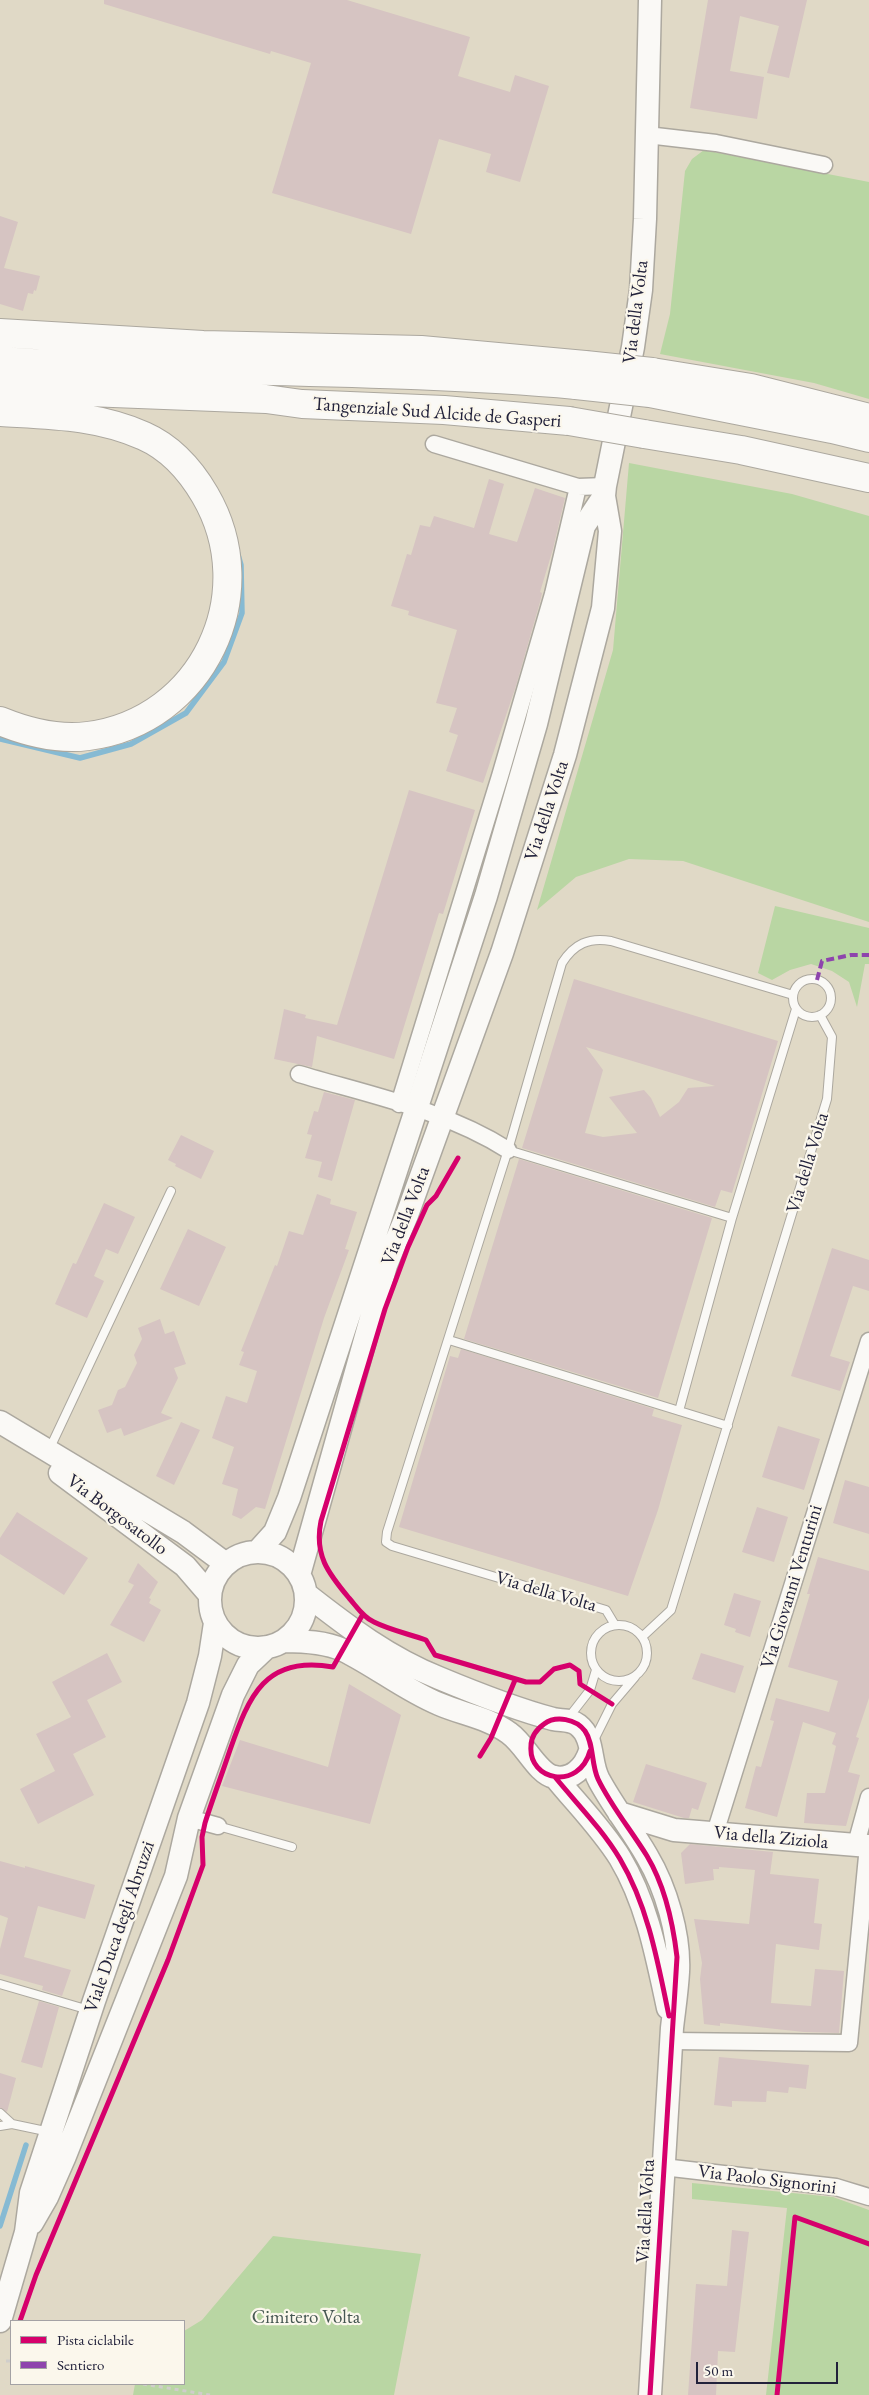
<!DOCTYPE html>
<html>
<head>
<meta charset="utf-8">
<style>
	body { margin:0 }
	#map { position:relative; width:869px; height:2395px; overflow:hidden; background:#e0d9c6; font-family:"EB Garamond",serif }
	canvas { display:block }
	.legend { position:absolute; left:10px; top:2320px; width:175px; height:65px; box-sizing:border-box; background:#fbf7ec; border:1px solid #a4a2a5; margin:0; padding:6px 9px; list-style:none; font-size:15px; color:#22223b }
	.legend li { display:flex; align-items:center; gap:10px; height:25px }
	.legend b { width:25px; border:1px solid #a4a2a5 }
	.scale { position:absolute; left:696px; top:2362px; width:142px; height:22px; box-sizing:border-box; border:2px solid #22223b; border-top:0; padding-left:6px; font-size:15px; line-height:18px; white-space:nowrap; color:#22223b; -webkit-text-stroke:4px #fbf7ec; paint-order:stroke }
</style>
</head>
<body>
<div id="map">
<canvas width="869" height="2395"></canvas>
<ul class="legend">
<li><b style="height:6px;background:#d6006c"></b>Pista ciclabile</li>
<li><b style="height:6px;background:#8e44ad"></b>Sentiero</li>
</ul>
<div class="scale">50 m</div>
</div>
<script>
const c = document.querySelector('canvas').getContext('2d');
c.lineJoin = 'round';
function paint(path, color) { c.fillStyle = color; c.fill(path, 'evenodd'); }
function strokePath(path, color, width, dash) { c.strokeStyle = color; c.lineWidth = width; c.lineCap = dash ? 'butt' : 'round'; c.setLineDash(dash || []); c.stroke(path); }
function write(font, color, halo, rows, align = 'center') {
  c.font = font + ' "EB Garamond",serif'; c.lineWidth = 4.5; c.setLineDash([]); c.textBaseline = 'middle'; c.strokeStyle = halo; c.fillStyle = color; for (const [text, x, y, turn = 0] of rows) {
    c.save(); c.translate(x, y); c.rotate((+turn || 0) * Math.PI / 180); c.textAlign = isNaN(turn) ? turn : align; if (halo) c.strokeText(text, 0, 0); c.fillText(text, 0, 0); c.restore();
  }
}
const green = new Path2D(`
	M704,150L869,182V399L814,383L660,354L670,314L685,171L692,159Z
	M629,463L792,494L869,516V922L683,861L629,859L576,877L537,910L613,650Z
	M775,906L869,928V964H865L857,1007L849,982L832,971L811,964L790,970L772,980L758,973Z
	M692,2183L833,2197L869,2210V2395H766L787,2208L692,2199Z
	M273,2236L421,2254L394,2395H133L135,2384H184V2331L202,2320Z`);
const stream = new Path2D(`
	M0,739L80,758L131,744L186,713L224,662L242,613L241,565L237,551
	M0,2226L26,2145`);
const building = new Path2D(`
	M104,0H347L470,37L458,76L510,92L515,75L549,86L520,182L486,172L491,154L439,139L411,234L272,193L311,63L271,51L270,54L104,4Z
	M708,0H807L789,78L767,73L779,26L740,16L730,71L764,77L757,119L690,108Z
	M0,216L18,222L4,268L40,276L36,291L34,290L33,294L28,293L23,311L0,304Z
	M489,479L504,484L489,534L517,542L535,488L565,498L553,549L540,592L542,593L540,602L516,686L483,783L446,771L458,735L449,732L457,708L436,703L457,630L408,615L409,611L391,606L407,554L411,555L420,525L430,527L434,516L474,528Z
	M409,790L475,810L443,914L439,913L394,1059L317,1036L312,1067L274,1059L284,1009L306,1015L305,1018L337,1025Z
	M574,979L778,1041L732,1193L721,1190L715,1207L522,1148ZM586,1047L702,1082L715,1086L688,1088L679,1102L660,1117L651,1098L644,1090L609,1097L637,1133L603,1137L585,1133L603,1070Z
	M324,1092L355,1100L332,1181L318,1177L322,1162L305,1158L312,1135L307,1134L314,1111L318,1112Z
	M181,1135L214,1151L201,1179L175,1166L176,1164L168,1160Z
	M519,1159L712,1218L658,1398L464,1339Z
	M317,1194L331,1199L330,1204L357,1212L345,1249L349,1250L324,1318L265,1509L256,1507L241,1519L232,1515L238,1489L222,1484L234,1447L212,1438L226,1396L247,1403L257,1371L239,1365L244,1352L241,1351L275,1265L277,1266L289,1231L303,1235Z
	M104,1203L135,1217L118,1254L106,1249L94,1276L104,1281L87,1318L55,1304L73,1263L76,1264Z
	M188,1229L226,1247L199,1306L160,1289Z
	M832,1248L869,1260V1291L853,1286L830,1356L850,1362L840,1391L791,1376Z
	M160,1319L165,1334L174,1331L186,1364L174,1368L178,1378L161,1413L173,1418L124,1436L121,1428L107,1433L98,1410L112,1405L118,1390L125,1387L137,1363L134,1355L142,1339L138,1328Z
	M461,1349L654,1409L652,1416L682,1425L658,1510L628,1596L399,1527L450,1356L458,1358Z
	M181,1422L200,1430L174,1485L156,1476Z
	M778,1426L820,1439L804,1490L762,1477Z
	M845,1480L869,1487V1534L833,1523Z
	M757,1507L788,1517L774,1562L742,1552Z
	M17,1512L88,1558L64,1595L0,1554V1538Z
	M818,1557L869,1571V1698L856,1737L859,1738L848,1772L860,1775L846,1826L804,1823L807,1793H825L836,1746L832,1744L836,1733L803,1722L777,1817L745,1808L756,1766L761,1767L774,1721L770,1720L776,1698L829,1712L838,1681L788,1667L810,1594H807Z
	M138,1563L158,1582L149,1598L151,1599L149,1603L161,1610L144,1642L110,1625L134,1585L128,1582Z
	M734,1593L761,1601L750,1637L735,1632L736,1629L724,1625Z
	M107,1653L122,1682L87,1700L106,1737L73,1754L94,1795L38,1824L20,1789L55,1771L36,1734L71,1717L52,1682Z
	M701,1653L744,1666L735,1693L692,1679Z
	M349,1684L401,1715L370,1824L222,1786L240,1740L328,1767Z
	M646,1764L707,1783L698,1810L692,1808L689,1818H684L633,1802Z
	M690,1844L773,1852L770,1874L819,1879L814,1923L822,1924L819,1950L776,1944L771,2003L811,2006L815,1969L844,1971L839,2033L804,2032L720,2023V2026L704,2024L700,1979L702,1963L694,1919L749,1924L755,1870L719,1867V1869H713L714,1880L685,1884L681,1853Z
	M0,1861L25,1868V1866L95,1885L85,1919L38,1906L24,1957L71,1970L62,1996L42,1990L43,1986L0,1974V1949L8,1918L0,1915Z
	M39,2001L59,2007L42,2068L21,2062Z
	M719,2057L809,2065L806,2089L789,2087L788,2093L767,2091L766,2102L732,2101V2107L714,2105Z
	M0,2073L16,2078L7,2112L0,2108Z
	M732,2230L749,2232L735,2352L718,2351L716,2395H688L696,2284L727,2286Z`);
const path = new Path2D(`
	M389,1628L426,1640L434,1652
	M462,1663L522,1682H540C550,1673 559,1661 574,1666L580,1674
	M480,1756L488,1743
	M6,2361H11
	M143,2384L210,2395
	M777,2395L795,2217L869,2244`);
const lane = new Path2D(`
	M793 998a19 19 0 1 1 38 0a19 19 0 1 1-38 0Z
	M508,1150L732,1218
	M449,1340L728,1426
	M679,1411L732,1218L796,1009
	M49,1450L171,1191
	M591 1653a28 28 0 1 1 56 0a28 28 0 1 1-56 0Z
	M615,1625L606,1610L392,1546L386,1542L387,1532L508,1150L562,963C574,944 589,937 611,941L793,995
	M642,1637L671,1610L827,1099L832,1037L820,1015
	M569,1717L590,1690L596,1670
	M594,1740L612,1704L635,1677
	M218,1826L292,1847
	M0,1984L89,2010
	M0,2113L12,2124
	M0,2126L12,2124L50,2132`);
const street = new Path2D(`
	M647,135L716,143L824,165
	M434,444L578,487L605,486
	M299,1074C370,1095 445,1110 508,1150
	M399,1104L500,776L553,594L578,487
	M189,1818L218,1826
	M715,1833L869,1341
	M856,1844L869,1797
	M671,2041L849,2043L868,1846
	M663,2167L836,2187L869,2197`);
const secondary = new Path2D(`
	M0,1422L183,1532L226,1564
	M60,1473L185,1566L210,1595
	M257,1552L275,1532L289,1498L486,896L536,724L584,526L604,496
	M210 1600a48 48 0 1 1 96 0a48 48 0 1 1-96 0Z
	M299,1575L386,1265L407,1215L502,953L565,755L603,608L610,531L604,496L605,486L633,347L641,290L645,219L650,0
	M306,1594C348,1627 389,1658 439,1678C475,1693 515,1709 553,1719C562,1721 570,1719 578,1725C595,1738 589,1763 599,1780C613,1806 632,1830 647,1856C666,1888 680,1935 678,1972C677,1991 674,2010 672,2028L650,2395
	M284,1641C304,1641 325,1642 343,1650C376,1666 405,1690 439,1704C462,1714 489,1718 509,1733C526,1745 537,1773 554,1777C572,1781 585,1767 590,1751
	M555,1777C577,1804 602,1829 620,1858C647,1903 657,1957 668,2008
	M619,1813L674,1830L869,1846
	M32,2223L47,2197L65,2156L176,1876L189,1818L233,1695L248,1665L267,1647
	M0,2321L26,2232L31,2193L94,2001L198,1703L210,1656L215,1623`);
const highway = new Path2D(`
	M0,333L203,345L421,350L585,365
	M0,361C192,374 384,368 576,385
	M652,372L751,388L869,418
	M0,384L88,392L266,399L302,404L444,410L569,421
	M650,393L832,429L869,438
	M0,412C50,415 97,415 144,436C171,448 191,471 205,495C263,594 203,721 88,736C59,740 27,732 0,721
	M644,434L741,450L869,478`);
const highwayBridge = new Path2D(`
	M585,365L652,372
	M576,385L650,393
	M569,421L644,434`);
const quiet = new Path2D(`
	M817,980L822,961L851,955H869`);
const cycleway = new Path2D(`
	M458,1158L436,1196L427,1205L408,1247L385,1309L321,1521C314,1555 328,1573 349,1598C357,1607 363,1617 374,1622C390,1630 409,1634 426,1640L435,1655L526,1682H540L554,1669L570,1665L579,1671L580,1684L612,1704
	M590,1751C579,1791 528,1781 531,1746C531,1737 537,1729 544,1724C556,1715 576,1719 585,1731C594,1744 591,1764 598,1779C611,1806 631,1830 647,1856C665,1886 673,1923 677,1957L650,2395
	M480,1756L491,1738L515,1680
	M555,1777C577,1804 602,1829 620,1859C648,1906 658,1963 669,2016
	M20,2321L36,2275L168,1960L203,1865L202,1837L205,1823C213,1798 222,1774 230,1750C249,1696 265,1655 333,1667L363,1614
	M777,2395L795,2217L869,2244`);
const streetNames = [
	["Via della Volta",636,312,-83],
	["Tangenziale Sud Alcide de Gasperi",437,413,4],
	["Via della Volta",547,811,-72],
	["Via della Volta",808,1163,-73],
	["Via della Volta",406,1216,-69],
	["Via Borgosatollo",117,1515,37],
	["Via Giovanni Venturini",792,1587,-73],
	["Via della Volta",546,1592,16],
	["Via della Ziziola",771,1838,5],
	["Viale Duca degli Abruzzi",120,1927,-71],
	["Via Paolo Signorini",767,2180,7],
	["Via della Volta",646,2211,-87]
];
const parkNames = [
	["Cimitero Volta",306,2318]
];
paint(green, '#b9d6a3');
strokePath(stream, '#86bad3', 5.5);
paint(building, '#d6c4c2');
strokePath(lane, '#aca89f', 10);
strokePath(street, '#aca89f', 19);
strokePath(secondary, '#aca89f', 25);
strokePath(highway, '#aca89f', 30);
strokePath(path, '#d0cecb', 3, [4, 4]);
strokePath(lane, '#faf9f6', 8);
strokePath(street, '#faf9f6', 16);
strokePath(secondary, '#faf9f6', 22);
strokePath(highway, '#faf9f6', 28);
strokePath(highwayBridge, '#aca89f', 30, []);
strokePath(highwayBridge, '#faf9f6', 28);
strokePath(quiet, '#8e44ad', 4, [8, 4]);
strokePath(cycleway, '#d6006c', 5);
write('19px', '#22223b', '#fbf7ec', streetNames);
write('19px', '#465752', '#fbf7ec', parkNames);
</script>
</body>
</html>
